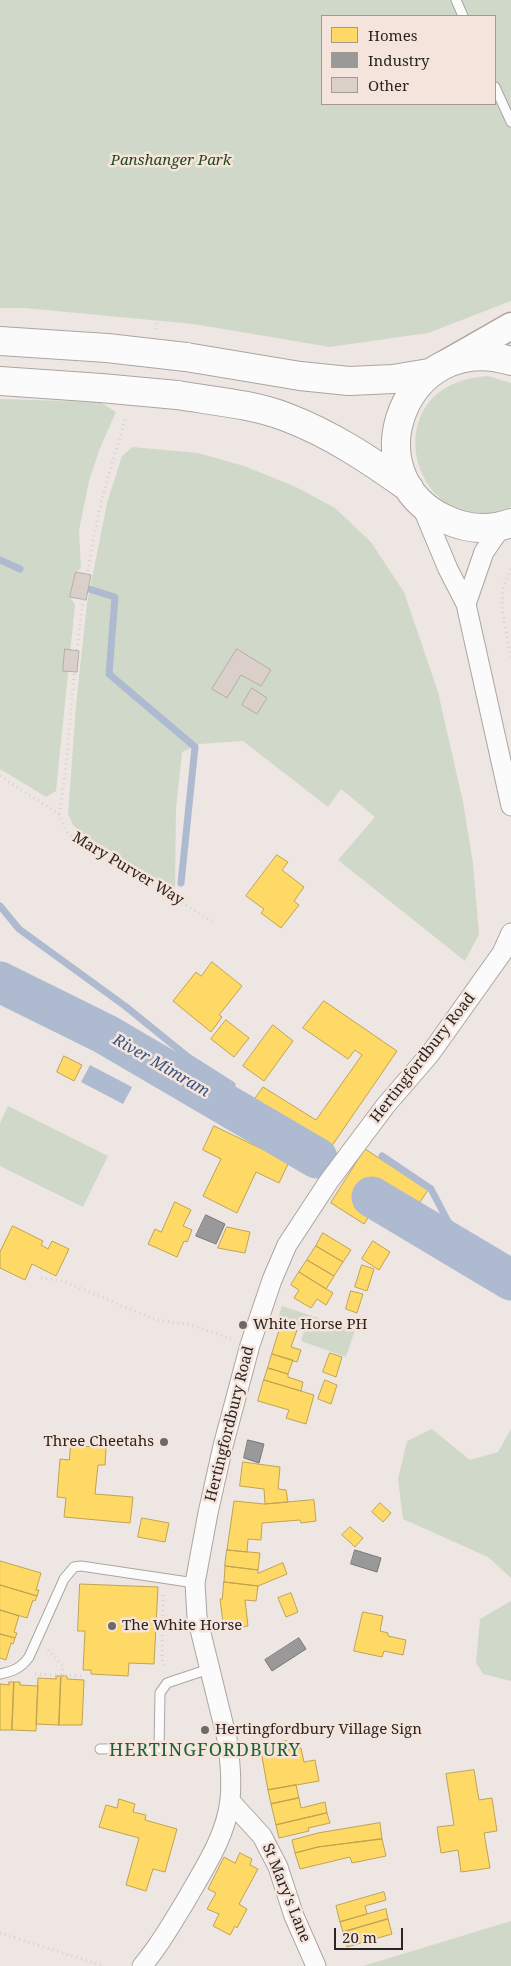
<!DOCTYPE html>
<html>
<head>
<meta charset="utf-8">
<style>
	body { margin:0 }
	#map { position:relative; width:511px; height:1966px; overflow:hidden; background:#eee6e2; font-family:"Noto Serif",serif }
	canvas { display:block }
	.legend { position:absolute; left:321px; top:15px; width:175px; height:90px; box-sizing:border-box; background:#f4e4dc; border:1px solid #a49892; margin:0; padding:6px 9px; list-style:none; font-size:15px; color:#2b2522 }
	.legend li { display:flex; align-items:center; gap:10px; height:25px }
	.legend b { width:25px; border:1px solid #a49892 }
	.scale { position:absolute; left:334px; top:1928px; width:69px; height:22px; box-sizing:border-box; border:2px solid #2b2522; border-top:0; padding-left:6px; font-size:15px; line-height:18px; white-space:nowrap; color:#2b2522; -webkit-text-stroke:4px #f4e4dc; paint-order:stroke }
</style>
</head>
<body>
<div id="map">
<canvas width="511" height="1966"></canvas>
<ul class="legend">
<li><b style="height:14px;background:#ffd966"></b>Homes</li>
<li><b style="height:14px;background:#999"></b>Industry</li>
<li><b style="height:14px;background:#dbcfca"></b>Other</li>
</ul>
<div class="scale">20 m</div>
</div>
<script>
const c = document.querySelector('canvas').getContext('2d');
c.lineJoin = 'round';
function paint(path, color) { c.fillStyle = color; c.fill(path, 'evenodd'); }
function strokePath(path, color, width, dash) { c.strokeStyle = color; c.lineWidth = width; c.lineCap = dash ? 'butt' : 'round'; c.setLineDash(dash || []); c.stroke(path); }
function write(font, color, halo, rows, align = 'center') {
  c.font = font + ' "Noto Serif",serif'; c.lineWidth = 5; c.setLineDash([]); c.textBaseline = 'middle'; c.strokeStyle = halo; c.fillStyle = color; for (const [text, x, y, turn = 0] of rows) {
    c.save(); c.translate(x, y); c.rotate((+turn || 0) * Math.PI / 180); c.textAlign = isNaN(turn) ? turn : align; if (halo) c.strokeText(text, 0, 0); c.fillText(text, 0, 0); c.restore();
  }
}
const green = new Path2D(`
	M0,0H511V301L428,333L330,347L193,324L24,308H0ZM322,16H495V104H322Z
	M488,376L511,383V507C413,548 367,383 488,376Z
	M0,399L100,402L116,412L100,448L89,481L79,530L81,568L76,572L70,597L75,605L56,791L46,797L0,769Z
	M132,447L198,453L244,466L296,487L335,508L371,542L404,592L438,692L463,802L473,863L479,934L465,961L338,860L375,817L341,789L328,807L243,741L200,744L182,752L176,809L175,890L81,833L73,825L68,814L76,705L87,603L107,503L122,456Z
	M8,1106L108,1156L83,1207L0,1166V1123Z
	M282,1306L355,1330L346,1357L301,1341L304,1331L277,1322Z
	M432,1429L470,1460L498,1452L511,1429V1578L488,1557L403,1519L398,1479L407,1441Z
	M511,1601V1681L483,1674L476,1663L480,1619Z
	M511,1921V1966H363Z`);
const water = new Path2D(`
	M90,1065L132,1087L123,1104L81,1082Z`);
const homes = new Path2D(`
	M277,855L288,862L282,870L304,887L294,901L299,905L281,928L261,913L264,909L246,896Z
	M212,962L242,986L219,1015L222,1017L211,1032L173,1001L196,972L201,976Z
	M324,1001L397,1051L329,1150L253,1101L263,1087L316,1120L362,1055L355,1050L348,1059L303,1028Z
	M226,1020L249,1038L234,1057L211,1039Z
	M273,1025L293,1041L264,1081L243,1066Z
	M64,1056L82,1065L74,1081L57,1072Z
	M214,1126L289,1162L279,1183L256,1172L237,1213L203,1196L221,1159L203,1150Z
	M365,1149L428,1190L414,1211L375,1186L362,1207L371,1213L364,1224L331,1203Z
	M175,1202L191,1210L183,1226L192,1230L187,1242L184,1241L177,1257L148,1244L155,1229L161,1232Z
	M13,1226L43,1241L41,1245L48,1249L52,1241L69,1249L56,1276L32,1264L25,1280L0,1268V1252Z
	M227,1227L250,1232L245,1253L218,1248Z
	M323,1233L351,1250L343,1262L316,1246Z
	M373,1241L390,1252L379,1270L362,1259Z
	M316,1246L343,1262L334,1276L307,1260Z
	M307,1260L334,1276L326,1289L299,1272Z
	M362,1265L374,1269L367,1291L355,1287Z
	M299,1272L333,1293L326,1305L317,1299L311,1308L294,1298L299,1290L291,1285Z
	M351,1291L363,1294L357,1313L346,1309Z
	M281,1325L297,1330L291,1347L301,1350L297,1362L272,1354Z
	M330,1353L342,1357L336,1377L323,1372Z
	M272,1354L293,1360L288,1374L268,1368Z
	M268,1368L288,1374V1377L303,1382L301,1391L264,1380Z
	M264,1380L314,1395L306,1424L286,1418L289,1410L258,1401Z
	M325,1380L337,1385L331,1404L318,1399Z
	M71,1445L106,1448L105,1465H98L95,1494L133,1497L130,1523L64,1517L66,1498L57,1497L60,1459L69,1460Z
	M243,1462L280,1467L278,1489L286,1490L288,1502L265,1504L264,1489L240,1486Z
	M314,1500L316,1521L301,1523L300,1520L262,1523L261,1540L248,1539L247,1552L227,1550L234,1501L264,1504Z
	M380,1503L391,1513L383,1522L372,1512Z
	M142,1518L169,1523L165,1542L138,1537Z
	M350,1527L363,1538L355,1547L342,1535Z
	M227,1550L260,1553L258,1570L225,1566Z
	M0,1561L41,1573L36,1590H39L37,1596L0,1585Z
	M283,1563L287,1574L258,1586L224,1582L225,1566L258,1570V1573Z
	M224,1582L258,1586L256,1601L245,1600L248,1626L224,1630L220,1599H222Z
	M80,1584L158,1587L154,1664L129,1663L128,1676L91,1674V1670H83L85,1631H78Z
	M0,1585L37,1596L35,1601L33,1600L27,1618L0,1610Z
	M291,1593L298,1612L286,1617L278,1598Z
	M0,1610L19,1616L14,1632L17,1633L15,1638L0,1634Z
	M363,1612L383,1616L380,1631L388,1633V1636L406,1640L403,1655L384,1651L382,1657L354,1651Z
	M0,1634L15,1638L13,1644L11,1643L6,1660L0,1658Z
	M56,1676H61L59,1725L36,1724L38,1678L56,1679Z
	M61,1676H67V1679L84,1680L82,1725H59Z
	M9,1682H14L12,1730H0V1684L9,1685Z
	M14,1682H20V1685L38,1686L36,1731L12,1730Z
	M287,1741L288,1750L301,1748L304,1762L315,1760L319,1781L268,1790L260,1746Z
	M474,1770L479,1800L492,1798L497,1831L484,1833L490,1868L461,1872L458,1850L441,1853L437,1827L454,1825L446,1774Z
	M296,1785L299,1798L271,1804L268,1790Z
	M299,1798L301,1808L325,1802L327,1813L276,1825L271,1804Z
	M119,1799L135,1804L133,1812L146,1815L145,1820L177,1829L165,1872L153,1869L146,1891L126,1885L139,1838L99,1827L106,1805L117,1808Z
	M327,1813L330,1823L308,1828L309,1831L279,1838L276,1825Z
	M380,1823L382,1839L318,1847L295,1853L292,1840L318,1833Z
	M382,1839L386,1856L352,1863L350,1857L300,1869L295,1853L318,1847Z
	M240,1853L252,1859L250,1865L258,1869L239,1904L247,1909L237,1928L235,1926L230,1935L213,1926L219,1914L207,1909L216,1893L208,1889L224,1857L235,1863Z
	M384,1892L386,1900L365,1906L367,1914L340,1922L336,1906Z
	M386,1909L388,1919L343,1932L340,1922Z
	M388,1919L392,1934L347,1947L343,1932Z`);
const industry = new Path2D(`
	M206,1215L225,1224L216,1244L196,1236Z
	M248,1440L264,1444L259,1463L244,1458Z
	M355,1550L381,1558L377,1572L351,1564Z
	M299,1638L306,1649L272,1671L265,1660Z`);
const stream = new Path2D(`
	M0,560L20,569
	M89,589L115,597L109,674L195,747L181,883
	M0,906L19,929L125,1006L188,1057L232,1085
	M382,1156L431,1189L464,1252`);
const river = new Path2D(`
	M0,982L105,1034L317,1158
	M372,1197L511,1280`);
const building = new Path2D(`
	M76,572L91,575L86,600L70,597Z
	M65,649L79,651L77,672L63,671Z
	M237,649L271,670L261,686L241,675L227,698L212,689Z
	M252,688L267,698L257,714L242,705Z`);
const path = new Path2D(`
	M0,13L114,20L230,15L295,2
	M0,159L36,145L167,82L274,13L304,1
	M0,282C17,283 33,283 50,285C77,287 156,304 176,293L239,153L318,0
	M155,329L159,315L168,297
	M511,569L503,588L502,610L511,657
	M0,776L59,814L66,831L74,839L122,864L214,923
	M59,814C69,760 70,704 77,649C83,596 91,543 104,492C111,466 119,441 126,416
	M41,1278L63,1281L156,1320L191,1325L231,1339
	M163,1595L162,1658L164,1668
	M48,1650L63,1666L62,1675
	M35,1674L81,1676
	M0,1933L104,1966`);
const lane = new Path2D(`
	M456,0L463,16
	M495,87L511,122
	M0,1674C14,1671 21,1668 29,1657L64,1579L74,1567L81,1566L195,1583
	M159,1748L196,1749
	M100,1749L159,1748L160,1693L167,1683L209,1669`);
const street = new Path2D(`
	M420,502L448,569L466,604L511,806
	M466,604L484,552L502,526
	M230,1801L262,1836L278,1867L294,1916L316,1966
	M142,1966C159,1947 172,1923 185,1902C203,1870 226,1837 230,1800C232,1780 230,1759 227,1739L197,1617L195,1583L208,1513L223,1446L250,1345L272,1280L287,1245L329,1181L386,1105L430,1054L502,953L511,933`);
const secondary = new Path2D(`
	M448,362L511,326`);
const highway = new Path2D(`
	M0,341L107,348
	M186,357L300,376L349,381L393,379L429,373
	M511,361C405,328 350,475 445,519C466,529 489,531 511,523
	M0,381L101,388
	M177,395C213,401 252,404 286,417C331,434 370,460 409,488`);
const highwayBridge = new Path2D(`
	M107,348L186,357
	M101,388L177,395`);
const markers = [
	[243,1325,5,"#6f6965"],
	[164,1442,5,"#6f6965"],
	[112,1626,5,"#6f6965"],
	[205,1730,5,"#6f6965"]
];
const parkNames = [
	["Panshanger Park",171,161]
];
const streetNames = [
	["Mary Purver Way",128,869,31],
	["Hertingfordbury Road",423,1058,-52],
	["Hertingfordbury Road",230,1424,-76],
	["St Mary's Lane",286,1893,68]
];
const poiNames = [
	["White Horse PH",253,1325],
	["Three Cheetahs",154,1442,"right"],
	["The White Horse",122,1626],
	["Hertingfordbury Village Sign",215,1730]
];
const waterNames = [
	["River Mimram",161,1066,30]
];
const quarterNames = [
	["HERTINGFORDBURY",205,1751]
];
paint(green, '#d0d9c9');
paint(water, '#aebad0');
paint(homes, '#ffd966');
strokePath(homes, '#bfa352', 1);
paint(industry, '#999');
strokePath(industry, '#787675', 1);
strokePath(stream, '#aebad0', 7);
strokePath(river, '#aebad0', 41);
paint(building, '#dbcfca');
strokePath(building, '#b4adaa', 1);
strokePath(lane, '#aba5a2', 11);
strokePath(street, '#aba5a2', 21);
strokePath(secondary, '#aba5a2', 29);
strokePath(highway, '#aba5a2', 30);
strokePath(path, '#d5d2d1', 3, [1, 4]);
strokePath(lane, '#fcfbfb', 9);
strokePath(street, '#fcfbfb', 19);
strokePath(secondary, '#fcfbfb', 26);
strokePath(highway, '#fcfbfb', 28);
strokePath(highwayBridge, '#aba5a2', 30, []);
strokePath(highwayBridge, '#fcfbfb', 28);
for (const [x, y, r, color] of markers) { const dot = new Path2D(); dot.arc(x, y, r, 0, 2 * Math.PI); c.fillStyle = color; c.fill(dot); strokePath(dot, '#f4e4dc', 2); }
write('italic 15px', '#21481b', '#f4e4dc', parkNames);
write('15px', '#2b2522', '#f4e4dc', streetNames);
write('15px', '#2b2522', '#f4e4dc', poiNames, 'left');
write('italic 16px', '#375483', '#f4e4dc', waterNames);
c.letterSpacing = '1px';
write('18px', '#1d6235', '#f4e4dc', quarterNames);
c.letterSpacing = '0px';
</script>
</body>
</html>
